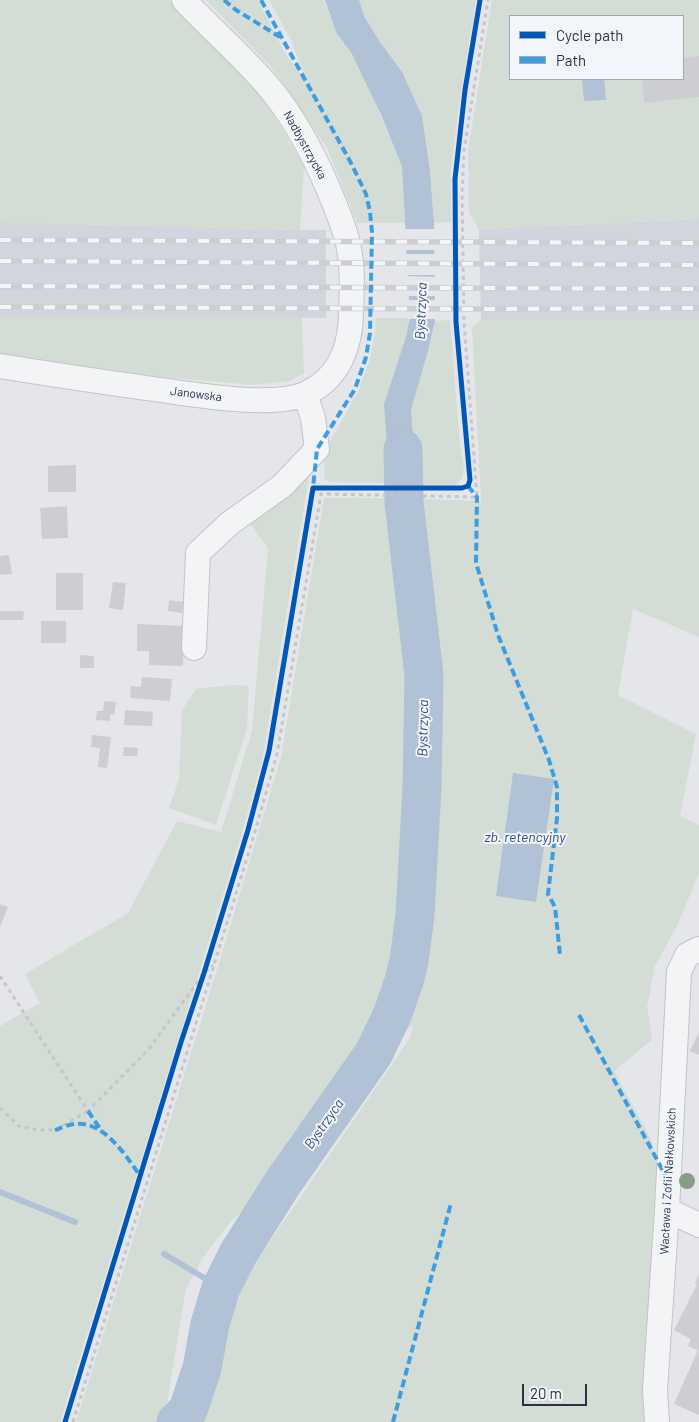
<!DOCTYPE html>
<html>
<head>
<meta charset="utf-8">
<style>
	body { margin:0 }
	#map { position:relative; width:699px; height:1422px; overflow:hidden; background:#e4e6ea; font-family:Barlow,sans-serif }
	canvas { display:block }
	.legend { position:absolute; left:509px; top:15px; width:175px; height:65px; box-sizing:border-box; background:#f2f5f9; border:1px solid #a1a7b1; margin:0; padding:6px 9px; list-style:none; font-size:15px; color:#283145 }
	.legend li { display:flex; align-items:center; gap:10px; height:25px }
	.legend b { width:25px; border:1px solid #a1a7b1 }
	.scale { position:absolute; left:522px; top:1384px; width:65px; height:22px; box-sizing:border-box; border:2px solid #283145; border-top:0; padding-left:6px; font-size:15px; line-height:18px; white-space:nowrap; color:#283145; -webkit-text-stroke:4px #f2f5f9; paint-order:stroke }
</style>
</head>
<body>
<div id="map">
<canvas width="699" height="1422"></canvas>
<ul class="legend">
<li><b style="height:6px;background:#0057b8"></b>Cycle path</li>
<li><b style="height:6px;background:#3d9de3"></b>Path</li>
</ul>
<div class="scale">20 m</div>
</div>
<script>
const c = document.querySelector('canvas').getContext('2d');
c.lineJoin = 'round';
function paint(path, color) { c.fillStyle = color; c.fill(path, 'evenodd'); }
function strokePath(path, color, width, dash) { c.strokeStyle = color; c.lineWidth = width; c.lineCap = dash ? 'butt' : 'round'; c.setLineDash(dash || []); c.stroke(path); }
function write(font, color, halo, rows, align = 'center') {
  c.font = font + ' Barlow,sans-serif'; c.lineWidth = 4; c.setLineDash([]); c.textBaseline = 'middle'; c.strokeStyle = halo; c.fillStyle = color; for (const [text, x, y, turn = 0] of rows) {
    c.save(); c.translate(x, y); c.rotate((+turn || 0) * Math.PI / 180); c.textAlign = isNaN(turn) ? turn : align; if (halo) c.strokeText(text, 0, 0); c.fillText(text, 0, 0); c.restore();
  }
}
const built = new Path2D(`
	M699,219V320H481L479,229Z
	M0,222L300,230H326V318L0,317Z`);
const green = new Path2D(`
	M0,0H169L213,43L267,103L304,166L300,230L0,222Z
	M206,0H258L286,55L306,79L291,40L269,0H324L336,32L352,54L365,79L402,167L405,223H357L327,148L287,89L270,66Z
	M359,0H476L461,91L451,167V222L434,223L430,171L380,42L365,18Z
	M492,0H699V219L479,229L469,213L468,151ZM510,16H683V79H510Z
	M0,317L302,318L304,373L290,381L254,385L160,377L0,356Z
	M376,318H410L405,340L417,484L411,410L428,351L435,321L450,320L460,445L464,466L462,478L455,485H417L425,499L481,501L472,327L481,320H699V637L633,609L618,695L696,734L680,816L699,825V873L677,926L655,966L647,1007L652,1040L614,1071L651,1139L667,1210L657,1422H187L209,1389L246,1276L410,1038L413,1024L223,1231L202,1259L186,1289L164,1422H76L219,963L281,757L324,498H392L390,483L329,482L324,478L325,450L358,392L370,359L375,333Z
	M310,471L262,762L239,843L60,1422H0V1026L40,1003L25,974L128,913L177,821L221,832L252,731L268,548L247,519Z
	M232,685L249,686L247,728L216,825L169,808L179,779L182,710L196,689Z`);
const water = new Path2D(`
	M325,0H359L365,18L380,42L402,72L422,116L430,171L434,223L435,321L428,351L411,410L417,484L404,502L390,483L384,404L405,340L410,318L402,167L382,117L352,54L336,32Z
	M582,79H604L606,100L584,101Z
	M513,773L554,779L536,902L496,896Z`);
const pier = new Path2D(`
	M403,229H436L437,250H404Z
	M404,254H437V275H405Z
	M405,276L437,277V296H406Z
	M406,300H437V319H407Z
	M388,484H419L409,498H398Z`);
const stream = new Path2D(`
	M0,1192L75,1222
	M164,1254L221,1288`);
const river = new Path2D(`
	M176,1422L188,1410L202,1368L210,1324L221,1288L238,1254L282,1184L374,1053L393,1013L404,981L409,961L415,915L422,787L424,675L404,502L403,449`);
const building = new Path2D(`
	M699,56V97L644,103L642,79H683V58Z
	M76,465V492H48V466Z
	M67,506L68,538L42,539L40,508Z
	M9,555L12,574L0,575V556Z
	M56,573H83V610H56Z
	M113,582L126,583L123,610L109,608Z
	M169,600L184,602L182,613L168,611Z
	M0,611H24L23,620H0Z
	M41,621H66V643H41Z
	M137,624L184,626L183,666L149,665V651H137Z
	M80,655L94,656V668H80Z
	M142,677L172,679L170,701L130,698L131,686L141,687Z
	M104,701L116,702L114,715L110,714V721L96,720L97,711H103Z
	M125,710L153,712L152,726L124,725Z
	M92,735L111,737L107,768L98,767L100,748L91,747Z
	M124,747L138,748L137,756H123Z
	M0,904L8,907L0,927Z
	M699,1032V1055L690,1051Z
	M699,1274V1415L674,1404L698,1350L688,1346L691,1339L674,1330L697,1284L695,1283Z`);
const path = new Path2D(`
	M0,976L88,1111L149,1049L204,973L213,965
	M0,1108L19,1126L38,1130H55L88,1111
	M73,1422L255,832L277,754L321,494L477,497L464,322L462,195L464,150L488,0`);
const minor = new Path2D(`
	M0,366C49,374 98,381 146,388C186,393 269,409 305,394C339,379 351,346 351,311C352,291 353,269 349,249C347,234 340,219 335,205C319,165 300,126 273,92C246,59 213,31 184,0
	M194,648L198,553L230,523L282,486L317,449L313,418L305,394
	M667,1210L699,1225
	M657,1422L655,1390L667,1210L679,972L687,955L699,949`);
const rail = new Path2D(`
	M0,240L699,243
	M0,261L699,265
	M0,286L699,289
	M0,307L481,309L699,308`);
const quiet = new Path2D(`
	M224,0L236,10L280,37
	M261,0L351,163L366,194L370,212L372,232L370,333L366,357L355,389L317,449L313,488
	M468,486L477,497L476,563L498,635L549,760L557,787V818L548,894L555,907L560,955
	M579,1015L669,1182
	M88,1111L101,1130
	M55,1130C61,1128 67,1125 74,1124C104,1120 126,1156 141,1177
	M393,1422L451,1203`);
const cycleway = new Path2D(`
	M65,1422L181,1042L204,973L248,830L269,751L313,488H462L468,486L470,480L456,322L455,179L465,90L480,0`);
const trees = [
	[687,1181]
];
const streetNames = [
	["Nadbystrzycka",305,145,61],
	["Janowska",196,394,7],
	["Wacława i Zofii Nałkowskich",668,1181,-87]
];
const waterNames = [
	["Bystrzyca",421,311,-88],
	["Bystrzyca",423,728,-89],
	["zb. retencyjny",525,837],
	["Bystrzyca",324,1124,-55]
];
paint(built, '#d2d5dd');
paint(green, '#d4ddd5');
paint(water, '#b1c1d6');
paint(pier, '#e4e6ea');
strokePath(stream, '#b1c1d6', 6);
strokePath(river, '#b1c1d6', 39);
paint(building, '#cdced2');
strokePath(minor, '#c2c4c8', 26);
strokePath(path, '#c4c6cb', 3, [4, 4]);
strokePath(minor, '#f3f4f6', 24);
strokePath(rail, '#cdced1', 5.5);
strokePath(rail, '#f2f5f9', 4, [11]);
strokePath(quiet, '#3d9de3', 4, [8, 4]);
strokePath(cycleway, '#0057b8', 5);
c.fillStyle = '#879d86';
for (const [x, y] of trees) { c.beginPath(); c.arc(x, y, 8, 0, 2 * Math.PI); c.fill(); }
write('12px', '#283145', '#f2f5f9', streetNames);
write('italic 14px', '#2f4d7d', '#f2f5f9', waterNames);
</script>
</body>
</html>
